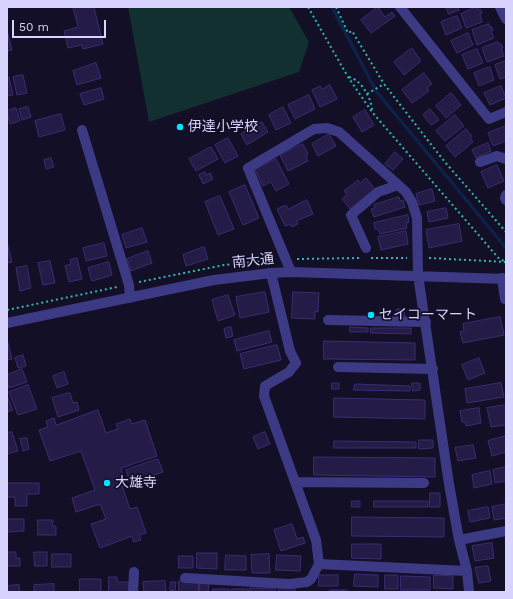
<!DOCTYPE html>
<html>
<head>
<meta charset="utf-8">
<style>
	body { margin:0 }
	#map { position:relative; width:513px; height:599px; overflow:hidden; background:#130f26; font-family:"Work Sans",sans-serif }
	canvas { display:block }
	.frame { position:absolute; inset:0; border:8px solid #d9d4ff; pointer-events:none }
	.scale { position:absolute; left:12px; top:20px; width:94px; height:18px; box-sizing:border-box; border:2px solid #d9d4ff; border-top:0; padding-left:5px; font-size:12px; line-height:14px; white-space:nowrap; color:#d9d4ff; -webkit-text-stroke:3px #130f26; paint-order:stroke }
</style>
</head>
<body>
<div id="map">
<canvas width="513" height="599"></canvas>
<div class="frame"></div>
<div class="scale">50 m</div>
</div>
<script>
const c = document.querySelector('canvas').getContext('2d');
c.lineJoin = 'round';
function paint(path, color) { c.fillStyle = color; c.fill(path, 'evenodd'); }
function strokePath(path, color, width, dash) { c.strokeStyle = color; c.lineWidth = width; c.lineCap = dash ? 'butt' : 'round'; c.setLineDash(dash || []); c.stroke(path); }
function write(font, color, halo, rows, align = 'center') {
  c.font = font + ' "Work Sans","Noto Sans JP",sans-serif'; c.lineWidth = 3.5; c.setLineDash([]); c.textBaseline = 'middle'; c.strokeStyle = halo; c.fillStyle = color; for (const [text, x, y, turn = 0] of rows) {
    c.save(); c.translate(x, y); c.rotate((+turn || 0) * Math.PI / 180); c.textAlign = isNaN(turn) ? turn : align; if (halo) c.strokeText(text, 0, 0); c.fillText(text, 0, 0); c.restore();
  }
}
const green = new Path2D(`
	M128,7H289L309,42L299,72L149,122Z`);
const stream = new Path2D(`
	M332,7L376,91L506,248`);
const building = new Path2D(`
	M73,7H94L103,44L83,49L82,45L68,48L64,31L78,27Z
	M378,7L385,17L392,12L395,16L371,33L361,20Z
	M446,7H458L459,10L449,14Z
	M477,7L478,10L480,9L482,13L480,14L482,22L466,28L461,14Z
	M457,16L462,28L446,35L441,22Z
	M489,24V27L491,26L493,30L491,31L494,38L477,45L472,30Z
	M7,30L12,50L7,51Z
	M468,33L473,45L457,53L451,41Z
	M498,42L499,44H501L503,48L501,49L504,56L487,62L482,48Z
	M412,48L421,61L404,75L394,62Z
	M477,49L483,63L468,69L462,55Z
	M506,61V77L500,79L495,65Z
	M96,63L101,78L77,85L73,71Z
	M490,67L494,80L479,86L474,73Z
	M424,73L432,84L427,88L429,91L412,103L402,90Z
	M23,75L27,93L17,95L13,77Z
	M7,77H9L13,95L7,96Z
	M330,85L337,99L320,107L312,90L320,86L322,89Z
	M501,86L506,98L490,105L484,93Z
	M101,88L104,99L84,105L80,94Z
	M451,93L461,105L446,118L436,106Z
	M309,95L315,109L295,119L288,105Z
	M28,107L31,117L22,120L19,109Z
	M283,107L291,123L276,130L269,115Z
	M16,108L20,121L10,124L7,111Z
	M430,109L439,120L431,125L423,115Z
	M365,110L374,125L362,132L353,117Z
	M61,114L65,130L39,137L35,121Z
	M455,115L464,126L445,141L436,131Z
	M262,122L268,132L247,145L241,134Z
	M506,126V141L493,146L488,133Z
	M466,129L472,136L470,138L473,142L455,157L446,146Z
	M329,134L336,146L318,156L312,144Z
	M228,138L238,156L225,163L215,145Z
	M488,143L491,151L476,158L472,150Z
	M303,144L308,154L306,156L308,161L288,171L280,155Z
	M211,147L218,159L196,171L189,159Z
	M395,152L403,159L393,170L385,164Z
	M51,158L54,167L46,169L44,160Z
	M276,159L289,184L276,191L271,182L263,186L255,170Z
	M497,165L504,181L488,188L481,172Z
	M205,172L206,175L210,173L213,179L203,184L199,175Z
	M366,178L375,189L350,209L342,199L347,195L344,191L358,180L360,183Z
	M245,185L259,218L243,225L229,192Z
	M432,189L435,201L419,205L416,194Z
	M220,196L234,229L218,235L205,202Z
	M399,197L400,201L403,200L405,207L374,217L371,209L375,208L374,205Z
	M307,200L313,214L296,221L298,224L292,227L290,224L285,226L277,209L286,205L288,209Z
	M446,208L448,218L429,222L427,212Z
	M408,215L409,222L406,223L407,228L380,234L378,229H375L374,223Z
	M459,224L462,241L429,248L426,230Z
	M142,228L147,242L126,248L122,235Z
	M406,231L408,244L381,250L378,237Z
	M7,242L12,262L7,263Z
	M104,243L107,256L86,261L83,248Z
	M204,247L208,259L186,266L183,255Z
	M148,251L152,263L131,271L127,259Z
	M77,258L82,279L69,282L65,266L71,264L70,260Z
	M50,261L55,283L43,285L38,263Z
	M109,262L112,275L92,281L88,268Z
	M27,266L31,288L20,291L16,268Z
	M265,292L269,312L240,318L236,297Z
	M293,292L319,293L318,312L315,311V319L292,318Z
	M228,295L235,315L218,321L212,300Z
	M397,309H404L405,316H397Z
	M500,317L504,335L463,343L460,332L464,331L463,324Z
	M231,327L233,336L226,338L224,329Z
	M350,327L368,328V332H350Z
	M371,328H411V334L371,333Z
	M269,331L272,342L237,351L234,340Z
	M7,339L12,359L7,360Z
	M324,341L415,343V360L324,359Z
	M277,345L281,360L244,369L240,354Z
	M23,355L26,366L18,368L15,358Z
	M479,358L485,373L468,380L462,365Z
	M22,369L27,382L9,388L7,382V375Z
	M64,372L68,384L57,388L53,376Z
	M332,383H339V389H332Z
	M412,383H420V390L413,391Z
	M501,383L504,397L467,403L465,389Z
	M355,384L410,386V391L354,390Z
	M28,385L37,409L18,415L9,392Z
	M70,393L73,403L77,402L79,410L58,417L52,398Z
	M7,395L13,410L7,412Z
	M334,398L425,400V419L334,417Z
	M506,405V425L491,427L487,408Z
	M479,408L481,423L466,426L465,422H462L460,411Z
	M98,410L106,433L118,429L116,424L130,419L132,424L145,420L157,456L121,468L123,475L119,477L130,509L137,507L146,533L139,535L141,540L134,542L132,536L100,548L91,524L106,519L100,504L76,512L72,498L95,490L81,451L50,461L39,430L48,427L46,421L54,418L56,425Z
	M12,432L18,451L7,454V433Z
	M265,432L270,444L258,449L253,437Z
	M506,436V452L492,456L488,441Z
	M27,438L29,449L23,451L20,439Z
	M419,440H433V448L419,449Z
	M334,441L416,442V448H334Z
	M473,445L476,458L458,461L455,448Z
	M314,457L435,458V477L314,475Z
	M158,459L163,472L130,483L126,470Z
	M506,467V481L495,483L493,470Z
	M490,471L492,484L474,488L472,475Z
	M7,483H39V494H27V506H15V497H7Z
	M430,493H440V507H430Z
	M352,501H360V507H352Z
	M374,501H428V507H374Z
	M506,504V518L494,520L492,507Z
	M488,507L490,518L470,522L468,511Z
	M352,517L444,518V537L352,536Z
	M8,519H24V531L8,532Z
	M38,520H53L52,526H56V535H38Z
	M292,524L297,539L303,537L305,543L281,551L274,530Z
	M492,543L494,558L475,561L472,546Z
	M352,544H381V559L352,558Z
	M7,552H16V558H20V566H7Z
	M34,552H47V566H35Z
	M197,553H217V569L197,568Z
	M52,554H71V567H52Z
	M269,554L270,573H252L251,555Z
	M226,555L246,556V570H225Z
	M277,555L301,556L300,571L276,570Z
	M179,556H193V568H179Z
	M488,566L491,581L479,583L475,568Z
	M355,574L378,575V587L354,586Z
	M319,575H338V586H319Z
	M385,575H398V589H385Z
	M434,575L453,576V589L434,588Z
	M401,576L430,577V590H401Z
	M109,577H117V582H129V592H109Z
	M80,579H101V592H80Z
	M165,581L166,592H144L143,582Z
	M179,581L199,582L198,592H179Z
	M171,582H176L175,591L170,590Z
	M200,583L209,584L208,592H200Z
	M54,584V592H34V585Z
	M19,585L20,592H7V586Z
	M279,587L295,588V592H279Z
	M250,588H275V592H250Z
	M213,589H229V592H213Z
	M232,589H248V592H232Z
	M330,590H347V592H330Z`);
const path = new Path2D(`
	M308,7L348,77L372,112L501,261
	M336,7L348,33L352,31L384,84
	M349,77C352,78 356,80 358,82C365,88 372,101 372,111
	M367,94L384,84L444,161L506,232
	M371,258H407
	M429,258L506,262
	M297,259L361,258
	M502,261L506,257
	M139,282L224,265L275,260
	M7,310L117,287`);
const minor = new Path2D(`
	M400,7L489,119L506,112
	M500,7L506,19
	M82,130L129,285L130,298
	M480,162L497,156L506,159
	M506,195L505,198L506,200
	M366,248L351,215L378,192L398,185
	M291,272L248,168L314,129L327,128L339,132L406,192L412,202L417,218L418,275L449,484L459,540L467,571L469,592
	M271,273L290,351L296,363L289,372L265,386L264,396L316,540L319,564L467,571
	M502,278L505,299H506
	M328,320L426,322
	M7,323L214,280L271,273L291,272L506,279
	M338,367L433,369
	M295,482L424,483
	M459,540L506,531
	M185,578L289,584L307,582L311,579L319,564
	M133,592L134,572`);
const markers = [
	[180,127,4,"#00e5ff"],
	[371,315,4,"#00e5ff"],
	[107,483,4,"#00e5ff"]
];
const poiNames = [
	["伊達小学校",188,127],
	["セイコーマート",379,315],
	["大雄寺",115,483]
];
const streetNames = [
	["南大通",253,261,-6]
];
paint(green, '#12302f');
strokePath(stream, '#0c2248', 3.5);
paint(building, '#241b47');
strokePath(building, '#3b2d73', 1);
strokePath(path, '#2fb8b0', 2, [2, 3]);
strokePath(minor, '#3d3a85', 10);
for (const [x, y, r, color] of markers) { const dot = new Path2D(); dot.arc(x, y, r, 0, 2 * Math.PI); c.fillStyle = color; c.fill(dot); strokePath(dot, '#130f26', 1.5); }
write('14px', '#d9d4ff', '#130f26', poiNames, 'left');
write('14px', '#d9d4ff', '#130f26', streetNames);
</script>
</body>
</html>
